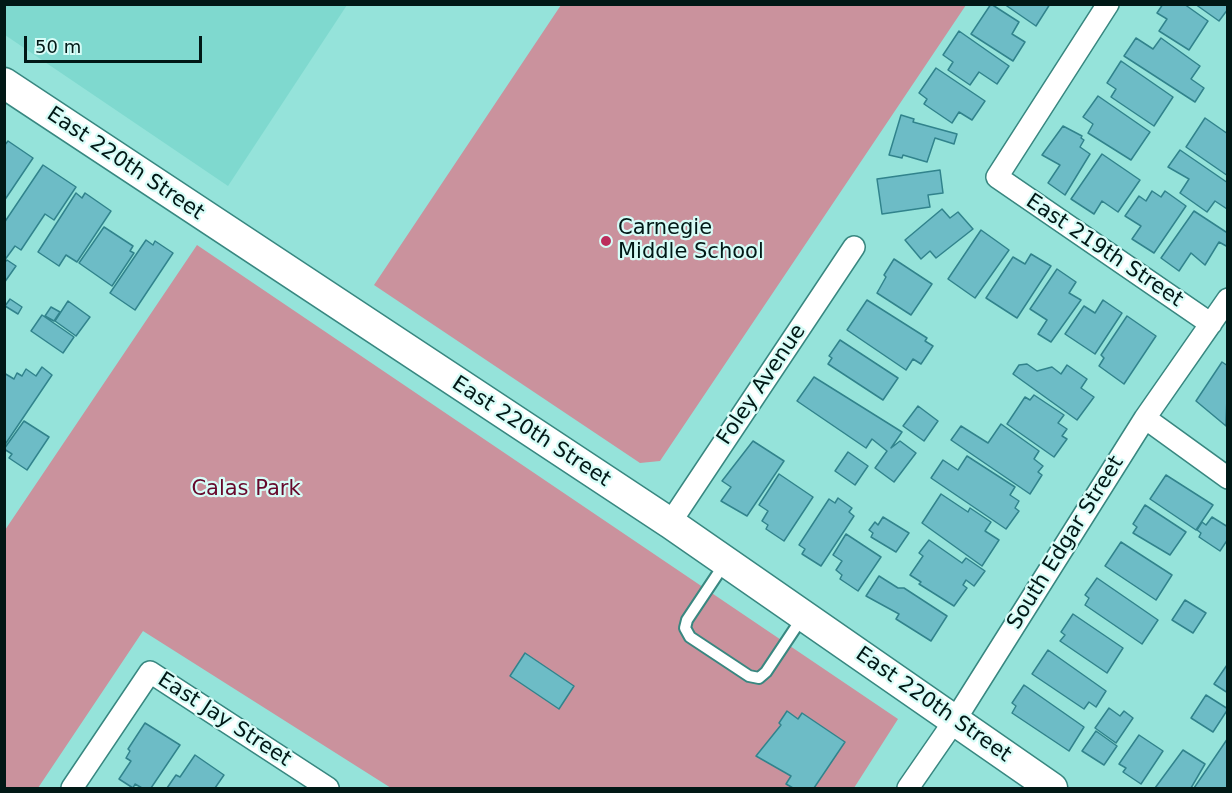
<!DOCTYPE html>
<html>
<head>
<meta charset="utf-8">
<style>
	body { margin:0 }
	#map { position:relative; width:1232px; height:793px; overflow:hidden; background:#95e3da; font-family:"DejaVu Sans",sans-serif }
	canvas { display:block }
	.frame { position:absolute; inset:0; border:6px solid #011816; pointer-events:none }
	.scale { position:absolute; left:24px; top:36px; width:178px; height:27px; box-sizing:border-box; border:3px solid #011816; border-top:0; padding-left:8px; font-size:18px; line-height:21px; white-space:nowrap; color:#011816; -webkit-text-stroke:4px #d7fcf7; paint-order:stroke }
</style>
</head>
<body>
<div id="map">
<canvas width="1232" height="793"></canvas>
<div class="frame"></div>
<div class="scale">50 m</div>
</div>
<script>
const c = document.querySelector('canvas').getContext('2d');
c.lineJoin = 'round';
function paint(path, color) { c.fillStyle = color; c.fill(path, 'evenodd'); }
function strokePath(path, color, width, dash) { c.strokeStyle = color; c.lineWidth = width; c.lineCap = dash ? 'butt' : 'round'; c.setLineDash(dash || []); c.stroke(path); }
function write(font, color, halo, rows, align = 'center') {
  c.font = font + ' "DejaVu Sans",sans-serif'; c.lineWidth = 4.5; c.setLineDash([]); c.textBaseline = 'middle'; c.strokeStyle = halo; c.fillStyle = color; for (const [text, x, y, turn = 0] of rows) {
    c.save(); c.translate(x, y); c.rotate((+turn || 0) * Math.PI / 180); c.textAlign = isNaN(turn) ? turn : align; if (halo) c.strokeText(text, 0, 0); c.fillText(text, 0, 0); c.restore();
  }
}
const built = new Path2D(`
	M4,5L5,4L347,5L228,186L5,35Z`);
const green = new Path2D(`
	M561,5H966L660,461L640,463L374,285Z
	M197,245L898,719L854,788H391L143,631L38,788H5V530Z`);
const building = new Path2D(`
	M991,4L1019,22L1012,34L1025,42L1013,61L971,34Z
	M1004,4H1050L1036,26Z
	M1163,4H1184L1208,21L1189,50L1159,31L1167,19L1157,13Z
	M1195,4H1228V9L1219,21Z
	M959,31L1009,66L997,84L979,72L970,85L948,70L953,62L943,55Z
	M1136,38L1153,49L1161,38L1200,66L1191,79L1204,88L1195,102L1124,56Z
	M1121,61L1173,97L1154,126L1111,97L1116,89L1107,83Z
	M936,68L985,101L972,120L959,112L952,123L924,104L927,99L919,93Z
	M1098,96L1150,132L1131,160L1088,133L1093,124L1083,117Z
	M901,115L914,119L913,122L957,134L954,144L935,138L927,162L903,155L902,158L889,155Z
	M1205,118L1228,134V176L1186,147Z
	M1063,126L1082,136L1081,138L1084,140L1080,147L1090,154L1065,195L1048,183L1060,165L1042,155Z
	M8,141L33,158L4,201V146Z
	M1180,150L1228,183L1227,209L1215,201L1207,212L1180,193L1189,179L1168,167Z
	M1102,154L1140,180L1118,212L1102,201L1094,214L1071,199Z
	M43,165L76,187L54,220L45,214L21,250L15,246L4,261V223Z
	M940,170L943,193L928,195L930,207L882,214L877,179Z
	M1152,191L1161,197L1165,191L1186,206L1154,253L1132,239L1141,226L1125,216L1139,196L1146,201Z
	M76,193L82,198L85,193L111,211L77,262L66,255L59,266L38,252Z
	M942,209L950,218L958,212L973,229L936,258L930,251L921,259L905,240Z
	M1194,211L1226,232L1228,230V247L1219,242L1205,265L1191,253L1179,271L1161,258Z
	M104,227L133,246L130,251L134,253L112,286L79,263Z
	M981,230L1009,250L975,298L948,279Z
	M146,240L153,245L155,241L173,253L135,310L110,293Z
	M1031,254L1051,266L1017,318L986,298L1013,257L1025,264Z
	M894,259L932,284L911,315L877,293L886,277L884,275Z
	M7,260L16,266L4,283V263Z
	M1057,269L1076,282L1069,293L1081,300L1051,342L1038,334L1047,320L1030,309Z
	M10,299L22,307L18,314L5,306Z
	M867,300L927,338L925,341L933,346L921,364L913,359L906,370L847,330Z
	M1103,300L1122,313L1095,354L1065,334L1084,306L1095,313Z
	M68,301L90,317L76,336L55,321Z
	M51,307L60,312L54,321L45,316Z
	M42,315L74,337L63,353L31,331Z
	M1127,316L1156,336L1124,384L1099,366L1104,358L1101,355Z
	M840,340L898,378L883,400L828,364L832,358L829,356Z
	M1222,362L1228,366L1226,426L1196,401Z
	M1027,364L1037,371L1052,367L1061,374L1067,365L1087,379L1081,388L1094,397L1077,420L1013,374L1019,365Z
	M42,367L52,375L4,446V373L14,379L17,373L22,376L26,369L36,376Z
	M814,377L902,432L891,448L900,441L916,453L894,482L875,468L887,451L872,439L866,448L797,401Z
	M1034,395L1064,415L1058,423L1067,429L1062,436L1067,439L1054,457L1007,424L1025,397L1030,400Z
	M918,406L938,421L924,441L903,426Z
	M24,421L49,437L27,470L9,458L12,454L4,449Z
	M1001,424L1039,451L1034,459L1043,466L1038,472L1042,475L1030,494L951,440L961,426L988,443Z
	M753,441L784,461L747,516L721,501L731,487L722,481Z
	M848,452L868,466L855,485L835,471Z
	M967,456L1015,487L1010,495L1019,501L1015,508L1019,511L1006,529L931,478L943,460L958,470Z
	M779,474L813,497L784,541L766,529L768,525L762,521L768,511L759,505Z
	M1166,475L1213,505L1196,530L1150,499Z
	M941,494L968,512L970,508L991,522L985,531L999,540L982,566L922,523Z
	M838,498L852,508L849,512L854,516L821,566L802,554L805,549L799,545L829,499L835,503Z
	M1145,505L1186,532L1170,555L1133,533L1137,527L1133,524Z
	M883,517L909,533L896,552L871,537L873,533L869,530L875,522L878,525Z
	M1212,517L1228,527V539L1220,551L1199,537L1201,533L1197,530L1202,522L1206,525Z
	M846,534L881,557L858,591L840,579L842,575L836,570L842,561L833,555Z
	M929,540L962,563L966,558L985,571L974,586L966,580L963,585L967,588L954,606L919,584L921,582L910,575L923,556L919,553Z
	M1121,542L1172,575L1156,600L1105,566Z
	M879,576L898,588H904L947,616L931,641L896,619L899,614L866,596Z
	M1097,578L1158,620L1142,644L1085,605L1089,598L1085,595Z
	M1185,600L1206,613L1193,633L1172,620Z
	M1073,614L1123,648L1107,673L1060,641L1065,635L1061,632Z
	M1048,650L1106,691L1096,707L1089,702L1084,709L1032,674Z
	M525,653L574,686L559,709L510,676Z
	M1227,665H1228V693L1214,684Z
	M1024,685L1084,727L1069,751L1012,713L1016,706L1012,703Z
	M1206,695L1228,709L1213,732L1191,718Z
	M1109,708L1120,716L1124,711L1133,718L1116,743L1095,728Z
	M787,711L798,719L802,713L845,742L814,788H793L786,784L791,776L756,756L781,725L779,723Z
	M145,723L180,745L151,788H142L135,784L133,788L119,779L131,761L126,758L130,751L128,749Z
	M1096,731L1117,746L1104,765L1082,751Z
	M1139,735L1163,751L1141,784L1123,772L1126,768L1119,764Z
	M1228,738V788H1194Z
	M1183,750L1205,764L1191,788H1155Z
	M195,755L224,775L215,788H167L176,775L180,777Z`);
const lane = new Path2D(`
	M725,563L687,620L685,628L690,637L749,676L759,678L766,672L802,618`);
const street = new Path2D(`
	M1108,4L997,177L1211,324
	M1145,418L1228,478
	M670,523L854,247
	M72,788L150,672L328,788
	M908,788L955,720L1145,418L1228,299`);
const secondary = new Path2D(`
	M4,83L670,523L1052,788`);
const markers = [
	[606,241,6,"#bc2d5c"]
];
const streetNames = [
	["East 220th Street",125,164,34],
	["East 219th Street",1104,251,34],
	["Foley Avenue",762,385,-56],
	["East 220th Street",531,432,33],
	["South Edgar Street",1066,543,-58],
	["East 220th Street",933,705,35],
	["East Jay Street",224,720,33]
];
const poiNames = [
	["Carnegie",618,229],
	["Middle School",618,253]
];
const parkNames = [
	["Calas Park",246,490]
];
paint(built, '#7fd9cf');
paint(green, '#ca929d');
paint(building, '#6dbcc6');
strokePath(building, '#31838c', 1.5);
strokePath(lane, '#388780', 14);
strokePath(street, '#388780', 24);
strokePath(secondary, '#388780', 33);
strokePath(lane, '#fff', 10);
strokePath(street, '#fff', 21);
strokePath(secondary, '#fff', 30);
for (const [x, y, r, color] of markers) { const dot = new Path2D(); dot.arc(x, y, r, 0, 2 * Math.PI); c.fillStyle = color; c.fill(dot); strokePath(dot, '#d7fcf7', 2); }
write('21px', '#011816', '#d7fcf7', streetNames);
write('21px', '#011816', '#d7fcf7', poiNames, 'left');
write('21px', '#67092c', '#d7fcf7', parkNames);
</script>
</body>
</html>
